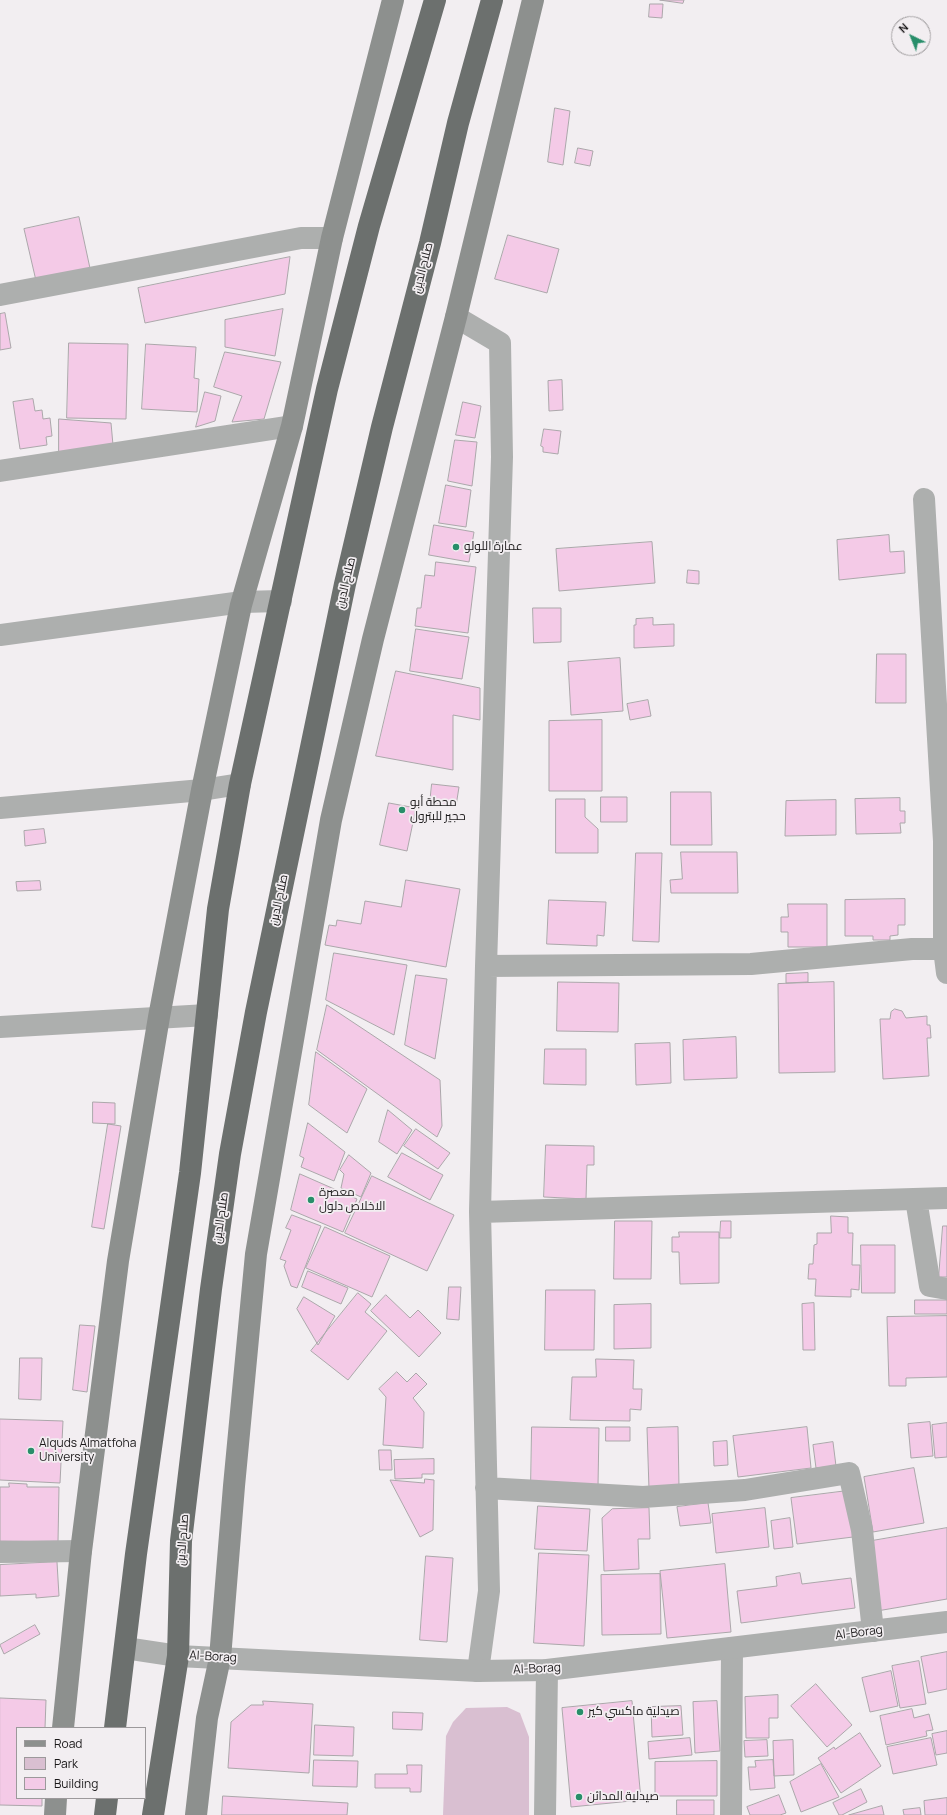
<!DOCTYPE html>
<html>
<head>
<meta charset="utf-8">
<style>
	body { margin:0 }
	#map { position:relative; width:947px; height:1815px; overflow:hidden; background:#f2eef1; font-family:Manrope,sans-serif }
	canvas { display:block }
	.legend { position:absolute; left:16px; top:1727px; width:130px; height:72px; box-sizing:border-box; background:#f2eef1; border:1px solid #9c999b; margin:0; padding:5px 7px; list-style:none; font-size:12px; color:#1b191a }
	.legend li { display:flex; align-items:center; gap:8px; height:20px }
	.legend b { width:20px; border:1px solid #9c999b }
	.north { position:absolute; left:891px; top:16px; width:40px; height:40px; box-sizing:border-box; background:#f2eef1; border:1px solid #9c999b; border-radius:50%; rotate:317deg; font-size:11px; font-weight:700; line-height:16px; text-align:center; color:#1b191a }
	.north::after { content:''; display:block; margin:auto; width:14px; height:18px; background:#288e6a; clip-path:polygon(50% 0,100% 100%,50% 72%,0 100%) }
</style>
</head>
<body>
<div id="map">
<canvas width="947" height="1815"></canvas>
<ul class="legend">
<li><b style="height:5px;background:#8d908e"></b>Road</li>
<li><b style="height:11px;background:#d9bfd1"></b>Park</li>
<li><b style="height:11px;background:#f4cae7"></b>Building</li>
</ul>
<div class="north">N</div>
</div>
<script>
const c = document.querySelector('canvas').getContext('2d');
c.lineJoin = 'round';
function paint(path, color) { c.fillStyle = color; c.fill(path, 'evenodd'); }
function strokePath(path, color, width, dash) { c.strokeStyle = color; c.lineWidth = width; c.lineCap = dash ? 'butt' : 'round'; c.setLineDash(dash || []); c.stroke(path); }
function write(font, color, halo, rows, align = 'center') {
  c.font = font + ' Manrope,Cairo,sans-serif'; c.lineWidth = 3.5; c.setLineDash([]); c.textBaseline = 'middle'; c.strokeStyle = halo; c.fillStyle = color; for (const [text, x, y, turn = 0] of rows) {
    c.save(); c.translate(x, y); c.rotate((+turn || 0) * Math.PI / 180); c.textAlign = isNaN(turn) ? turn : align; if (halo) c.strokeText(text, 0, 0); c.fillText(text, 0, 0); c.restore();
  }
}
const green = new Path2D(`
	M507,1707L520,1713L529,1737V1815H443L446,1736L453,1722L466,1708Z`);
const building = new Path2D(`
	M660,0H684L683,3Z
	M650,4H663L662,18L649,17Z
	M555,108L570,111L563,165L548,162Z
	M578,148L593,151L590,166L575,163Z
	M79,217L91,273L37,285L24,229Z
	M508,235L559,249L547,293L495,279Z
	M290,257L285,294L145,323L138,288Z
	M283,309L275,356L225,347V320Z
	M5,313L11,348L0,350V314Z
	M69,343L128,344L126,419L67,418Z
	M146,344L196,347L194,378L199,379L197,412L142,409Z
	M225,352L281,362L264,419L232,422L242,396L214,387Z
	M562,380L563,410L549,411L548,381Z
	M205,392L221,396L215,421L196,427Z
	M33,399L35,411L42,410L43,419L50,418L52,436L46,437L47,445L20,449L13,402Z
	M463,402L481,406L475,438L456,435Z
	M59,419L111,423L113,445L59,454Z
	M544,429L561,431L558,454L543,452V447L541,446Z
	M455,440L477,442L472,486L448,481Z
	M446,485L471,490L466,527L439,523Z
	M434,525L474,532L469,562L429,555Z
	M889,535L890,552L904,551L905,573L839,580L837,540Z
	M652,542L655,583L559,591L556,549Z
	M436,562L476,567L468,633L415,626L417,608H421L425,575L434,576Z
	M688,570L699,571V584L687,583Z
	M533,608H561V642L534,643Z
	M653,618V625L674,624V646L634,648V625H636V619Z
	M416,629L469,637L462,679L410,671Z
	M877,654H906V703H876Z
	M620,658L623,711L571,715L568,662Z
	M396,671L480,688V720L453,715V770L376,756Z
	M648,700L651,716L630,720L627,704Z
	M602,720V791H549V721Z
	M432,784L459,787L456,806L430,803Z
	M671,792H711L712,845H671Z
	M601,797H627V822H601Z
	M900,798V811H905V823H900L901,833L856,834L855,799Z
	M556,799H585V817L598,829V853H556Z
	M836,800V835L785,836L786,801Z
	M389,803L416,808L407,851L380,845Z
	M44,829L46,843L25,846L24,831Z
	M681,852H737L738,893H671L670,880L682,879Z
	M636,853H662L659,942L633,941Z
	M406,880L460,889L446,967L325,945L329,925L336,926L337,920L361,924L365,901L401,907Z
	M40,881L41,890L17,891L16,882Z
	M905,899V925H898V935L890,936V940H873V936H845V900Z
	M549,900L606,902L604,936L597,935V946L547,944Z
	M788,904H827V947H788V932H781V917H788Z
	M334,953L407,965L394,1035L326,1000Z
	M808,973V982L786,983V974Z
	M416,975L447,979L435,1059L405,1045Z
	M558,982L619,983L618,1032L557,1031Z
	M834,982L835,1072L779,1073L778,984Z
	M327,1005L440,1080L442,1126L437,1137L317,1050Z
	M895,1009L902,1011L906,1018L927,1016V1025H930L931,1038H927L929,1076L883,1079L880,1019H890L891,1012Z
	M736,1037L737,1078L684,1080L683,1040Z
	M670,1043L671,1083L636,1085L635,1044Z
	M545,1049H586V1085L544,1084Z
	M316,1052L367,1089L347,1133L309,1105Z
	M93,1102L115,1103V1124L93,1123Z
	M388,1110L412,1130L397,1154L379,1142Z
	M308,1123L345,1152L334,1181L301,1167L304,1158L300,1156Z
	M108,1124L121,1126L104,1229L92,1227Z
	M416,1129L450,1153L438,1169L404,1146Z
	M546,1145L594,1146V1165H587L586,1199L544,1197Z
	M402,1153L443,1175L430,1200L388,1177Z
	M349,1155L371,1173L361,1197L341,1188L344,1174L340,1170Z
	M300,1174L357,1199L343,1232L291,1210Z
	M372,1176L454,1215L427,1271L345,1233Z
	M292,1215L321,1226L297,1288L291,1286L284,1266L286,1261L280,1259L291,1230L286,1228Z
	M831,1216L848,1217V1233H853L852,1265H860L859,1290L851,1289V1297L815,1296L816,1279H808L809,1264H813L814,1245L817,1244V1233H831Z
	M615,1221H652L651,1279H614Z
	M721,1221H731V1238H720Z
	M943,1226H947V1277H939Z
	M325,1227L390,1256L372,1297L306,1268Z
	M679,1232H719V1283L680,1284L679,1252H672V1237H679Z
	M861,1245H895V1293H862Z
	M308,1271L348,1288L341,1304L302,1287Z
	M449,1287H461L459,1320L447,1319Z
	M546,1290H595L594,1350H545Z
	M358,1293L371,1304L365,1312L387,1331L348,1380L311,1351Z
	M386,1295L410,1318L418,1310L441,1333L419,1357L371,1311Z
	M304,1297L335,1316L318,1345L297,1309Z
	M915,1300H947V1314H915Z
	M814,1303L815,1350H803L802,1304Z
	M651,1304V1348L614,1349V1305Z
	M947,1316V1377L906,1378V1386H889L887,1317Z
	M80,1325L95,1326L87,1392L73,1390Z
	M20,1358H42L41,1400L19,1399Z
	M596,1359L634,1360L633,1389H642L641,1410L630,1409V1421L570,1420L572,1377H596Z
	M397,1372L407,1382L416,1373L427,1384L413,1398L424,1412L423,1448L383,1445L386,1397L379,1389Z
	M0,1419L63,1421L60,1483L0,1480Z
	M930,1422L933,1456L911,1458L908,1424Z
	M947,1423V1457L935,1458L932,1425Z
	M532,1427L599,1428L598,1486L531,1485Z
	M606,1427H630V1441H606Z
	M678,1427L679,1488L649,1489L647,1428Z
	M807,1427L811,1468L738,1477L733,1436Z
	M727,1441L728,1465L714,1466L713,1442Z
	M833,1442L836,1466L816,1468L813,1445Z
	M379,1450H391L392,1470H380Z
	M434,1459V1474H422V1478L395,1479L394,1460Z
	M914,1468L924,1523L873,1532L864,1477Z
	M425,1479L434,1480L433,1530L420,1537L390,1480L424,1483Z
	M9,1483L27,1484V1487H59L58,1542L0,1541V1487H9Z
	M847,1491L853,1537L797,1544L791,1498Z
	M708,1503L711,1523L680,1526L677,1507Z
	M538,1506L590,1509L587,1551L535,1549Z
	M649,1508L650,1539H638L639,1569L604,1571L602,1518L612,1509Z
	M765,1508L769,1547L716,1553L712,1514Z
	M790,1518L793,1547L774,1549L771,1521Z
	M947,1528V1599L877,1611L866,1542Z
	M539,1553L589,1555L584,1646L534,1643Z
	M426,1556L453,1558L447,1642L420,1640Z
	M57,1562L59,1596L36,1598V1594L0,1596V1565Z
	M725,1564L731,1632L667,1638L660,1571Z
	M800,1573L802,1584L851,1578L855,1608L741,1623L737,1591L777,1586L776,1577Z
	M660,1574L661,1634L602,1635L601,1575Z
	M35,1625L40,1634L4,1654L0,1645Z
	M947,1652V1689L928,1693L921,1657Z
	M919,1661L926,1704L900,1708L892,1666Z
	M891,1671L898,1706L870,1712L862,1678Z
	M816,1684L852,1725L827,1747L791,1706Z
	M778,1695V1718H769V1738H746L745,1697Z
	M0,1698L46,1700L45,1728H17V1798H42V1806L0,1805Z
	M263,1701L313,1704L309,1773L228,1768L231,1722L251,1705H263Z
	M632,1701L641,1800L571,1807L562,1708Z
	M717,1701L720,1751L695,1753L693,1702Z
	M681,1706L683,1735L652,1737L651,1707Z
	M912,1709L914,1718L929,1714L933,1730L926,1731L927,1736L886,1745L880,1716Z
	M393,1712L423,1713L422,1730L393,1729Z
	M315,1725L354,1727L353,1756L314,1755Z
	M947,1731V1753L936,1755L932,1734Z
	M860,1733L881,1766L841,1793L818,1758L834,1747L835,1749Z
	M690,1738L692,1755L649,1759L648,1742Z
	M931,1738L937,1765L893,1774L887,1747Z
	M767,1740L768,1756L745,1757L744,1741Z
	M793,1740L794,1775L774,1776L773,1741Z
	M314,1760L358,1761L357,1787L313,1786Z
	M773,1760L775,1788L750,1790L748,1767H756L755,1761Z
	M717,1761V1796H655V1762Z
	M821,1764L839,1797L801,1812L790,1782Z
	M407,1765H422L421,1792H410V1788H375V1774H407Z
	M861,1789L867,1802L842,1815H839L833,1803Z
	M779,1795L786,1813L780,1815H750L747,1807Z
	M223,1796L348,1803L347,1815H222Z
	M947,1798V1815H925L924,1801Z
	M677,1800H714V1815H677Z
	M882,1806L884,1815H849Z
	M920,1808L921,1815H904L903,1810Z`);
const minor = new Path2D(`
	M0,295L301,238H332
	M456,317L500,343L502,457L486,966L480,1212L489,1591L478,1671
	M0,471L292,426
	M924,499L944,841V949L947,973
	M0,635L242,602L281,601
	M0,808L202,790L240,784
	M486,966L751,964L912,949H944
	M0,1027L207,1015
	M916,1199L930,1286L947,1289
	M480,1212L947,1198
	M486,1488L643,1497L745,1490L849,1473L862,1530L873,1631
	M0,1552L81,1551
	M545,1815L547,1670
	M731,1815L732,1648`);
const tertiary = new Path2D(`
	M125,1648L178,1656L478,1671L547,1670L947,1622`);
const secondary = new Path2D(`
	M63,1728L81,1551L118,1261L159,1017L202,790L241,605L292,426L332,238L393,0
	M55,1815L56,1798
	M196,1815L207,1718L220,1658L234,1486L256,1254L331,820L373,639L456,317L533,0`);
const trunk = new Path2D(`
	M115,1728L136,1554L190,1173L218,909L240,784L327,389L369,226L435,0
	M105,1815L107,1798
	M153,1815L178,1656L181,1541L211,1289L230,1154L256,1012L345,584L382,427L430,243L458,123L492,0`);
const markers = [
	[456,547,4,"#288e6a"],
	[402,810,4,"#288e6a"],
	[311,1200,4,"#288e6a"],
	[31,1451,4,"#288e6a"],
	[580,1712,4,"#288e6a"],
	[579,1797,4,"#288e6a"]
];
const streetNames = [
	["صلاح الدين",423,268,-76],
	["صلاح الدين",346,583,-77],
	["صلاح الدين",279,900,-78],
	["صلاح الدين",221,1218,-82],
	["صلاح الدين",183,1540,-86],
	["Al-Borag",859,1633,-7],
	["Al-Borag",213,1657,3],
	["Al-Borag",537,1669,-3]
];
const poiNames = [
	["عمارة اللولو",464,547],
	["محطة أبو",410,803],
	["حجير للبترول",410,817],
	["معصرة",319,1193],
	["الاخلاص دلول",319,1207],
	["Alquds Almatfoha",39,1444],
	["University",39,1458],
	["صيدلية ماكسي كير",588,1712],
	["صيدلية المدائن",587,1797]
];
paint(green, '#d9bfd1');
paint(building, '#f4cae7');
strokePath(building, '#aba7aa', 1);
strokePath(minor, '#adafae', 22);
strokePath(tertiary, '#adafae', 22);
strokePath(secondary, '#8d908e', 22);
strokePath(trunk, '#6c706e', 22);
for (const [x, y, r, color] of markers) { const dot = new Path2D(); dot.arc(x, y, r, 0, 2 * Math.PI); c.fillStyle = color; c.fill(dot); strokePath(dot, '#f2eef1', 1.5); }
write('12px', '#1b191a', '#f2eef1', streetNames);
write('12px', '#1b191a', '#f2eef1', poiNames, 'left');
</script>
</body>
</html>
